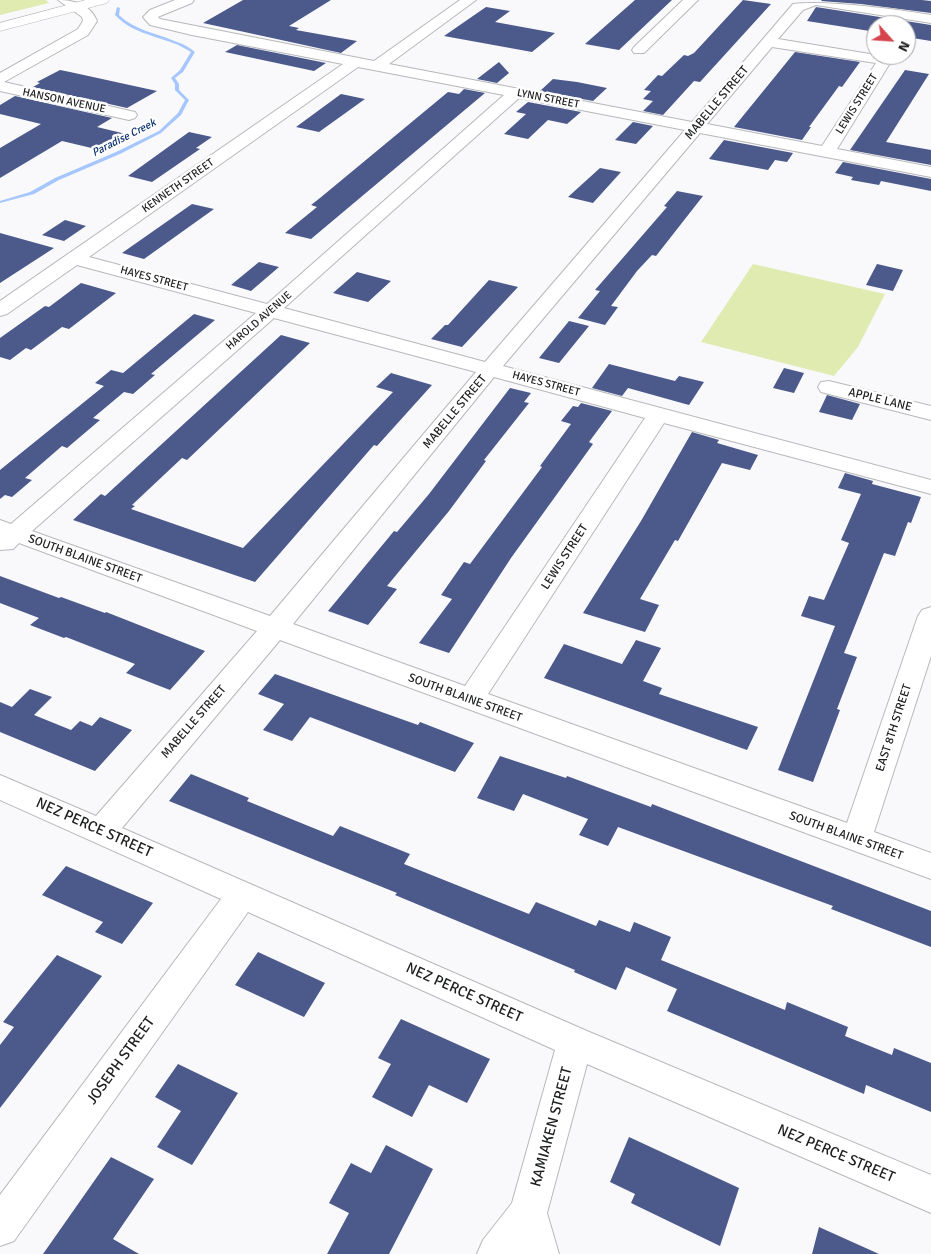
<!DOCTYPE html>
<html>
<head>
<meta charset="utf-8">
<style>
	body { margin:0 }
	#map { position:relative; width:931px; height:1254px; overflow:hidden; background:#f9f9fc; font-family:Signika,sans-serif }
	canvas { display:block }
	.north { position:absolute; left:866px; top:15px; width:50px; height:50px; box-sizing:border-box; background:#fff; border:1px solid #a5a5a5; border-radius:50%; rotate:116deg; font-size:14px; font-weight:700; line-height:20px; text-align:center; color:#1d1e1e }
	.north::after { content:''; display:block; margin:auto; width:18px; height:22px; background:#d5454e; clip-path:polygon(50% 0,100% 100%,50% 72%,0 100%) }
</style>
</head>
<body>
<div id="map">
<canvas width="931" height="1254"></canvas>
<div class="north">N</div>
</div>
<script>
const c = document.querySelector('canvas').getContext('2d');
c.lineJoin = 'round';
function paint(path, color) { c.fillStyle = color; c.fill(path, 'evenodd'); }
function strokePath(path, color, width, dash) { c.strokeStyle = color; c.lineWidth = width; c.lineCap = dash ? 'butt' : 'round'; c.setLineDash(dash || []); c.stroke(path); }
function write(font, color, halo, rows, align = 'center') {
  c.font = font + ' Signika,sans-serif'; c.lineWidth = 5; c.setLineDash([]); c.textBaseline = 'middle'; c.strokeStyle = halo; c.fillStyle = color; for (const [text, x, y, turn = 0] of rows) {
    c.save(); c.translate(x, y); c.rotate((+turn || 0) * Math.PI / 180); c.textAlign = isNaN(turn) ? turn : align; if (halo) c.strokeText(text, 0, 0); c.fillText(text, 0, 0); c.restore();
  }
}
const green = new Path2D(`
	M0,0H46L49,3L0,15Z
	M753,264L885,294L858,347L834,376L701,342Z`);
const stream = new Path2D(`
	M117,7L120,8L119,15C136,31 157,33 177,42C184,44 190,48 195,52L183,72L175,78L179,84V90L189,100L181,115L161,133L120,154L59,180L34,194L0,203V201L30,192L55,178L116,152L159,131L178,113L185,100L175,90V84L171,78L180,70L191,52C185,49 180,45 173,43C152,35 131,32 115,15Z`);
const building = new Path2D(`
	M243,0H331L289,26L299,28L296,30L357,41L341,53L203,23Z
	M635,0H672L619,50L585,44Z
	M743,0L771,4L700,82L694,81L663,115L643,111L653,101L643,99L651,91L644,90L658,75L662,76L684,55L688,56L694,53Z
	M822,0H922L931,1V13L861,4L821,1Z
	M486,7L510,11L495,22L555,33L532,52L444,36Z
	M816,7L931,25V41L906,37V25H876V32L807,21Z
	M237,45L326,63L314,71L225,52Z
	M795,52L860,62L842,87L839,86L809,127H811L802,140L734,127Z
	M499,62L509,73L497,83L477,79Z
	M60,70L70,72L157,91L127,108L33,87L40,83L37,82Z
	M905,70L929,74L886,142L931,150V165L850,150Z
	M553,79L577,82L607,88L593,101L540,91Z
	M464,89L485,93L311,239L285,233L317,207L311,205L320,198L448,92L459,94Z
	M341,94L365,99L319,132L296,127Z
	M15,96L112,118L97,127L126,134L100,150L62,141L0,178V148L41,124L0,114V105Z
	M528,102L581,112L567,124L548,120L528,139L504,134L526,114L516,112Z
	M633,122L653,126L636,144L615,140Z
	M189,132L212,137L196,148L200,149L152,182L128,176Z
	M724,140L793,153L787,162L775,160L768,170L709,159Z
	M843,162L931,179V191L881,181L879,185L851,180L853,177L835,173Z
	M600,168L621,172L593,203L568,197Z
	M677,191L703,196L656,256L652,255L637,271L611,306L618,307L605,325L578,318L600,291L595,290L667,207L664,206Z
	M192,204L214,209L144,259L122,253Z
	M65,220L86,226L64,241L42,235Z
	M0,233L54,248L0,283Z
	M259,262L279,267L251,291L231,285Z
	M877,264L903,270L893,291L866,285Z
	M357,272L391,281L368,302L333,293Z
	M489,280L518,287L462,347L431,339L445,325H448Z
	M81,283L116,293L69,329L62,327L31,350L26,348L10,360L0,357V338L45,306L49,307Z
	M194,314L215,320L151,374L155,375L133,394L124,392L93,418L100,420L67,448L62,446L25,478L32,480L12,497L5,495L0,499V470L104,386L95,383L111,370L123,373Z
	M569,321L589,326L559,363L539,358Z
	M281,335L310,343L187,460L182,458L132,505L135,506L131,509L243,548L393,392L376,387L391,373L432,385L377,446L374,445L255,582L73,520L101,494L105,496Z
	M609,364L675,381L679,376L704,382L689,405L628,388L622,396L592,388Z
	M784,368L804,373L794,393L773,388Z
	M510,388L531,393L524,402L529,403L484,460L486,461L449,511L387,586L397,589L368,625L328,611L394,531L397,532L429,494Z
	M827,395L860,404L852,420L819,412Z
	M581,403L612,411L589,442L593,444L511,558L449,653L419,643L452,599L441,595L464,562L470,564L542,467L540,466L571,424L561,421L573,406L578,407Z
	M692,432L719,440L717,443L758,455L750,470L722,463L678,541L675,540L640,599L659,605L645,632L583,613L641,521Z
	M845,473L873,481L872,484L921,497L911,523L908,522L895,556L884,553L844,653L857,657L837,709L840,710L813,782L778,770L835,626L801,616L809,596L824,600L849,543L841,540L861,494L838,488Z
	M0,576L59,598L61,597L105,613L106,612L205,651L170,690L126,673L135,664L66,637L64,638L30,625L39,618L0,603Z
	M636,640L661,648L643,681L662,688L659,694L758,727L747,750L544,678L564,644L622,664Z
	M275,674L418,725L420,722L474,743L455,772L310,717L292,741L263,730L284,704L258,694Z
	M30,689L52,697L34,715L71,730L80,721L92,726L100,717L132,730L95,771L0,732V702L12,707Z
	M500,756L566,778L567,776L651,807L652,804L931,911V947L831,909L833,906L618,827L608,846L579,835L588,819L523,794L514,811L477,798Z
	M191,774L249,798L247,801L333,836L340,826L410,854L404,864L529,914L536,902L596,926L599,920L630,932L634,922L671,937L661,960L785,1010L787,1002L848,1027L845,1036L892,1055L894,1048L931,1063V1112L866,1085L864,1094L667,1011L677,989L626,967L616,990L574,972L575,970L395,895L397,893L169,801Z
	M66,866L153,903L122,944L95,932L103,922L42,895Z
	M258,952L325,983L304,1017L235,985Z
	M57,955L102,976L0,1108V1045L14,1027L3,1022Z
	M401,1019L490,1059L467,1103L429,1085L412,1117L372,1097L391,1064L378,1058Z
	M178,1064L238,1093L192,1165L157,1147L181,1111L155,1097Z
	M629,1137L739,1188L720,1246L631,1203L635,1194L610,1182Z
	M386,1145L433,1169L389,1254H327L349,1213L329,1203L351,1163L371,1173Z
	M111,1157L154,1179L113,1239L139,1254H43Z
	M819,1227L879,1254H812Z`);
const minor = new Path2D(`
	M58,0C74,0 91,5 97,21L88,35L4,82L135,112L137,115L135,118L129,120L0,91V73L78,29L83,21L82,17Z
	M175,0H194L192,3L160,16L158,17L160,19L374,61L460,0H476L389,64L692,122L793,4C827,0 894,9 931,15V23L816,5L803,10L778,39L876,55H895L837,149L931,167V177L700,133L503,366L931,480V494L664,423L488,694L847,823L918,616L922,610L931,607V656L874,832L931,853V879L280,640L122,828L587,1031L931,1175V1213L587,1064L547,1213L559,1254H477L483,1240L512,1203L555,1050L248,912L14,1241L0,1246V1195L221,899L0,800V775L96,816L257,631L19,543L13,549L0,550V520L11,524L256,313L77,265L7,314L0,316V301L343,64L192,35L150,25L143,17L150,10ZM772,47L876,63L822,146L707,124ZM358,67L504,95L267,304L89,257ZM519,98L685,130L485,362L284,308ZM274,318L476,372L270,616L32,531ZM494,377L645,418L465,686L293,624Z
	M683,0H698L644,53H634L632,50L634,47Z
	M829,381L931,406V420L821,392L818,387L821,382Z`);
const major = new Path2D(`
	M86,0H109L107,3L0,31V23Z`);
const farStreetnames = [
	["LYNN STREET",548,99,11],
	["HANSON AVENUE",64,101,12],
	["LEWIS STREET",857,104,-58],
	["KENNETH STREET",178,186,-35],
	["HAYES STREET",154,279,15],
	["HAROLD AVENUE",259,321,-41],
	["HAYES STREET",546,384,15]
];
const farWaternames = [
	["Paradise Creek",124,138,-27]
];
const streetNames = [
	["MABELLE STREET",717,103,-50],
	["APPLE LANE",880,400,14],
	["MABELLE STREET",455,412,-50],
	["LEWIS STREET",565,557,-57],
	["SOUTH BLAINE STREET",85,559,20],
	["SOUTH BLAINE STREET",465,698,20],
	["MABELLE STREET",194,722,-49],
	["EAST 8TH STREET",894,728,-72],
	["SOUTH BLAINE STREET",846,836,20]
];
const nearStreetnames = [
	["NEZ PERCE STREET",94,828,24],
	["NEZ PERCE STREET",464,993,24],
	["JOSEPH STREET",121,1061,-54],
	["KAMIAKEN STREET",552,1127,-75],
	["NEZ PERCE STREET",836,1154,23]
];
paint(green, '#dfebb1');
paint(stream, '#a6c7fd');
paint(building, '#4b598b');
strokePath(minor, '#b7b8ba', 2);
strokePath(major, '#b7b8ba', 1);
paint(minor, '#fff');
paint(major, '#fff');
write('11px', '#1d1e1e', '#fff', farStreetnames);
write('italic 11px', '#0c326f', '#fff', farWaternames);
write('12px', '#1d1e1e', '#fff', streetNames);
write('15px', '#1d1e1e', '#fff', nearStreetnames);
</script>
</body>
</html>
